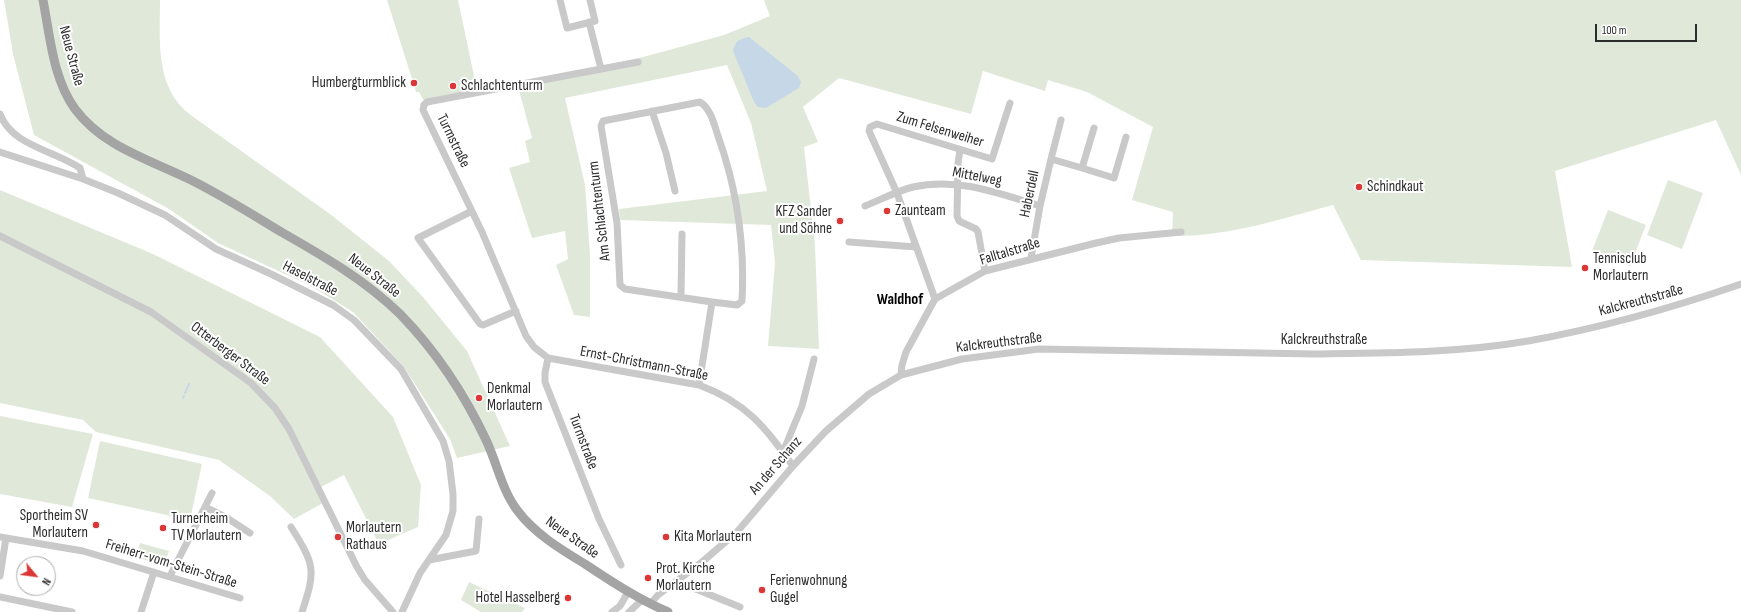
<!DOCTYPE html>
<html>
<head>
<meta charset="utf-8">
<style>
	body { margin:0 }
	#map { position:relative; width:1741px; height:612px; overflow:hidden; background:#fff; font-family:"Sofia Sans Condensed",sans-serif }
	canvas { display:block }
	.north { position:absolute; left:16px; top:556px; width:40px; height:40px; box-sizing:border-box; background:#fff; border:1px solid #ababab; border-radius:50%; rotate:119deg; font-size:11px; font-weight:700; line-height:16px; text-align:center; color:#2c2c2c }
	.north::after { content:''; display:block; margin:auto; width:14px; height:18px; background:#db3736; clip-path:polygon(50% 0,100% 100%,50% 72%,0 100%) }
	.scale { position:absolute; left:1595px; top:24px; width:102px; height:18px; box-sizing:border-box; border:2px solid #2c2c2c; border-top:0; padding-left:5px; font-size:12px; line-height:14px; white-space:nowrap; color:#2c2c2c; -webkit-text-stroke:3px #fff; paint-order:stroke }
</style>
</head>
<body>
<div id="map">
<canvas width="1741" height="612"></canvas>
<div class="north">N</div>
<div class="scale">100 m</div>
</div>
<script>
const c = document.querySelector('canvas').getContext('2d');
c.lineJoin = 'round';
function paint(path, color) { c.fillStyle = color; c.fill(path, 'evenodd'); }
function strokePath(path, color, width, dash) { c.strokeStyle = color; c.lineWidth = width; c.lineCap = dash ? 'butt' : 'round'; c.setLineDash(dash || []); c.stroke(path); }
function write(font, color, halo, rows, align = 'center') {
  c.font = font + ' "Sofia Sans Condensed",sans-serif'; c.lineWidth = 4; c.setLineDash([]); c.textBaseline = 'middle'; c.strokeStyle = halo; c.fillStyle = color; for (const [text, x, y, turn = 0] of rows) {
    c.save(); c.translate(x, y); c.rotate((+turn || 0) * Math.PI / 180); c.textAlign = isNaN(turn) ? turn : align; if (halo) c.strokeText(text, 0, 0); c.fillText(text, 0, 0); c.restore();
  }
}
const green = new Path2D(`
	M4,0H160C160,34 156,75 178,103C182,108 187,112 192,116L330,214L389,261L423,297L467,351L510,446L457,458L450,439L404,367L353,312L311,286L218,243L169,209L34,135L13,54Z
	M387,0H458L477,90L424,101L419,92H416L414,85Z
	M764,0H1741V175L1716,120L1555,171L1572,267L1361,260L1333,205C1280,219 1228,237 1172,236L1173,212L1132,200L1153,127L1087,92L1048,80L1045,91L983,71L971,114L839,78L803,107L818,142L804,147L815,245L819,349L768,346L775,263L771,225L620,220L619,209L767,191L751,123L727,65L565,98L585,185L590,255V317L574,315L556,265L568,259L565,231L532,238L509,168L530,162L525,141L532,138L517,83L632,60L724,35L770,16Z
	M1668,180L1703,193L1682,249L1647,235Z
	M0,190L153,254L320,337L393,417L421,485L418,527L379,544L344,475L319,488L325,502L294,519L270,496L219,460L96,432L83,420L0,403Z
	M1608,210L1646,225L1630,266L1592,251Z
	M0,416L93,434L72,507L0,494Z
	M100,441L202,464L190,520L88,498Z
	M140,543L169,551L164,566L136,557Z
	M469,582L525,608L522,612H481L461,600Z`);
const water = new Path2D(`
	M749,37L798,76L801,82L799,88L766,108L758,107L754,102L733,51C735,41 739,39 749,37Z`);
const stream = new Path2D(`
	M185,393L189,384
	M183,398L184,396`);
const minor = new Path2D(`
	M560,0L567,28L595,21L590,0
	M589,22L601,69
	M424,105L423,110L482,232L526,336L534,347L548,358L545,373V382L599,519L621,565
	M424,105L427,102L638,62
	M652,111L666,153L675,191
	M0,114C12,146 54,150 80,168L83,179
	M1061,120L1051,159L1082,168
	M1094,128L1082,168L1114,178L1126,137
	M960,150L958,163L957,216L959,221L976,229L978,232L985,271
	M0,152L83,179L118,193L165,215L216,249L271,274L333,305L354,320L401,369L443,441L449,461L453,494V511L446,535L420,573L402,612
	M865,206C880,200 897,191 913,187C957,177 998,193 1040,206
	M472,211L418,238L480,324L483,325L516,311
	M0,236L151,312L251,383L275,408L289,429L357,567L365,580L393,612
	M849,242L916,247
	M1031,258L1040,206L1051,159
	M681,296L682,234
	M935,299L897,193L869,131L870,127L877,124L992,159L1010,103
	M548,358L699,385C747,403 764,426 793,466
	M901,375L902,365L906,352L935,299L985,271L1096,243L1119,238L1181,232
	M699,385L712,302L737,305L742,301C745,244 737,189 718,136C714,124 711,109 700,102L603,121L601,126L617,223L620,285L625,289L712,302
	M783,452L802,406L814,359
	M205,507L227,518L250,533
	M291,527C315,565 316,570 302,612
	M0,537L83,551L240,598
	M429,560L476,551L479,519
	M0,576L6,538
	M170,576L212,493
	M676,581L740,607
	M0,597L72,612
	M650,604L658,595L702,562L737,532L793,466L826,431L869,394L901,375L962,359L1039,349L1314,354C1384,353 1459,353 1528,341C1600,328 1672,308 1741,284
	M141,612L154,572
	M612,612L620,606L628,592
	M629,612L642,600`);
const major = new Path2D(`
	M43,0C50,36 53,79 75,109C103,147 151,160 191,180C223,196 253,215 283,233C325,257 365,280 400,314C436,351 465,395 487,442C497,464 502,490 517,510C534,533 560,549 585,564C612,582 638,599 668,612`);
const markers = [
	[414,83,4,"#db3736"],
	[453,86,4,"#db3736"],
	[1359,187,4,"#db3736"],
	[887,211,4,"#db3736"],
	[840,221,4,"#db3736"],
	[1585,268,4,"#db3736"],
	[479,398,4,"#db3736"],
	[96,525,4,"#db3736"],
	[163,528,4,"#db3736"],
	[338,537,4,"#db3736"],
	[666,537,4,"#db3736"],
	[648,578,4,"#db3736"],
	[762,590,4,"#db3736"],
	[568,598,4,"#db3736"]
];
const streetNames = [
	["Neue Straße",71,56,75],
	["Zum Felsenweiher",940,130,17],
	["Turmstraße",453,141,64],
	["Mittelweg",977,177,11],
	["Haberdell",1030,194,-78],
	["Am Schlachtenturm",600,211,-97],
	["Falltalstraße",1010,252,-17],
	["Neue Straße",374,276,38],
	["Haselstraße",310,279,27],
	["Kalckreuthstraße",1641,301,-15],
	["Kalckreuthstraße",1324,340],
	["Kalckreuthstraße",999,343,-7],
	["Otterberger Straße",230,354,37],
	["Ernst-Christmann-Straße",644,364,11],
	["Turmstraße",583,442,69],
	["An der Schanz",776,466,-49],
	["Neue Straße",572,538,35],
	["Freiherr-vom-Stein-Straße",171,564,17]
];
const poiNames = [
	["Humbergturmblick",406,83,"right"],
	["Schlachtenturm",461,86],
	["Schindkaut",1367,187],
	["Zaunteam",895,211],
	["KFZ Sander",832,212,"right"],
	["und Söhne",832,229,"right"],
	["Tennisclub",1593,259],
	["Morlautern",1593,276],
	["Denkmal",487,389],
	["Morlautern",487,406],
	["Sportheim SV",88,516,"right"],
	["Morlautern",88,533,"right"],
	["Turnerheim",171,519],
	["TV Morlautern",171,536],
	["Morlautern",346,528],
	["Rathaus",346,545],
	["Kita Morlautern",674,537],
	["Prot. Kirche",656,569],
	["Morlautern",656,586],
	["Ferienwohnung",770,581],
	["Gugel",770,598],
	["Hotel Hasselberg",560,598,"right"]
];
const neighbourhoodNames = [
	["Waldhof",900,300]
];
paint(green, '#e0e9d9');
paint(water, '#c6d8e8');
strokePath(stream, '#c6d8e8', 2);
strokePath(minor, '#c9c9c9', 7);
strokePath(major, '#a4a4a4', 9);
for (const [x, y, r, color] of markers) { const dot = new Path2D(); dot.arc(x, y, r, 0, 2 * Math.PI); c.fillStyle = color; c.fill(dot); strokePath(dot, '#fff', 1.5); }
write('15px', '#2c2c2c', '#fff', streetNames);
write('15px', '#2c2c2c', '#fff', poiNames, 'left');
write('bold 16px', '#000', '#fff', neighbourhoodNames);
</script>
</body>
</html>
